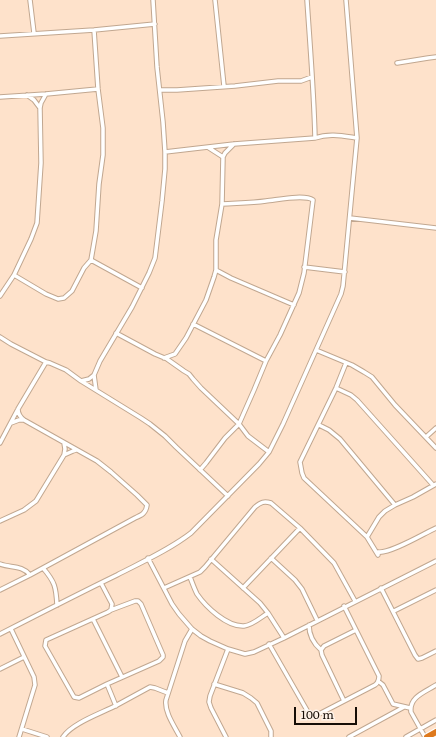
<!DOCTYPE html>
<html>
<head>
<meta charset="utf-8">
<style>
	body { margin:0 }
	#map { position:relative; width:436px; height:737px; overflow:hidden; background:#fee2cb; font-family:Literata,serif }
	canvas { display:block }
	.scale { position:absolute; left:294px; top:707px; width:63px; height:18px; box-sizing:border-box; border:2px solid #160d06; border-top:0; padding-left:5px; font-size:12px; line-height:14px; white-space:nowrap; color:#160d06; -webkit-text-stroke:3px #fef3e9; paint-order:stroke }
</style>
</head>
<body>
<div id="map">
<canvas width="436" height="737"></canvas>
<div class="scale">100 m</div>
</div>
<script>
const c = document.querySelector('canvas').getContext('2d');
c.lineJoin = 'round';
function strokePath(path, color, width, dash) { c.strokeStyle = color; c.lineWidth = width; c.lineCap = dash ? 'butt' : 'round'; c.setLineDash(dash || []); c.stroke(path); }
const street = new Path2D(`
	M30,0L34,33
	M215,0L224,86
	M307,0C310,46 314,92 315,138
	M0,36L94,30L155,24
	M397,63L428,58L436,57
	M160,90H177L235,86L278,81H301L312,77
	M27,95L34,100L40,108
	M0,97L46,94L98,89
	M209,148L223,157
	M165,152L234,144L315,138C329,133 343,136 357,138
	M350,218L436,228
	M91,260L142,288
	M304,267L345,272
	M216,270L231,278L294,305
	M14,275L46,294L58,299L64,298L72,291L84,268L91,260L96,231L99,184L103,155V128L98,89L94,30
	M0,296L14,275L31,239L37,223L41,163L40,108L41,103L46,94
	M193,324L266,361
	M116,333L155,354L167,359L184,371L189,374L193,379L201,388L239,424L248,436L269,452
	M0,337L11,344L46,362L50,363L66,370L81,381L141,418L150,424L165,436L176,447L228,496
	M316,350L352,365L364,372L372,377L395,405L436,448
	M164,358L175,354L186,338L206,300L214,277L216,270V240L222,204L223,157L225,153L234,144
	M346,363L336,388L300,462L302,473L304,478L367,537L378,555V552C390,554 423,534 436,528
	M81,381L89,379L94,375
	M336,388L351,395L357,400L433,485
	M96,390L94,375L100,361L132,307L149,273L155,258L162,201L165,169V152L163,122L157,67L153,0
	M11,423L19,420H24
	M319,425L329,430L340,439L395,505
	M426,437L436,428
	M0,443L18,409L46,362
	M64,455L73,451L76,450
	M200,470L206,463L225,438L239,424L254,390L266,361L280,335L299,293L304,273L313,200C304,194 277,200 266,201C251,203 236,203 222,204
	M0,521L24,510L36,501L64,455L65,449L64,443
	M367,537L379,517L385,511L395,505L413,497L436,484
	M148,558L172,604L179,614L192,629L201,636L210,641L228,649L245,654L254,652L284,638L436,561
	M271,558L295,580L302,589L317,620
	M211,559L260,603L268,613L284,638
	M0,564C11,568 22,565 30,575
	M43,568C55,582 56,587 57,605
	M190,577C192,582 194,588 197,594C206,607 227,627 244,626C253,625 261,617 268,613
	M101,583L112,604L111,610L108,612L46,640L45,646L74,697L79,698L107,684L159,661L163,657V655L141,604L138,601H135L111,610
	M164,588L200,572L205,567L255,507C261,502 264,501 271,503L300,528L334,563L355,601
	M243,588L300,528
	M381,588L415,655L418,659L422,658L436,651
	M0,590L30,575L135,518C142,515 146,513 147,505L137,495L111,472L97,461L24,420C20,417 18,414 18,409
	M394,611L436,590
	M93,619L122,677
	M309,625C309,636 313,643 321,650
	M11,629L34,677L35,685L19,737
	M0,634C39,614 78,594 117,575C142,562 169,550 191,533L259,464L269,452L283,424L341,294L343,286L357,138L346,0
	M269,644L308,712L313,714H319L375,685C378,683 379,680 379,676L344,606
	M0,669L24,657
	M378,681L383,685L393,704L410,708
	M107,684L116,706
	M214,684L243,693L251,698L257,703L271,731V737
	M344,701L322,655L321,650L324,646L356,630
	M22,729L47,737
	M63,737C72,723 102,713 117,705C128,699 139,693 150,687L155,688L168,693
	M180,737C175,727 164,712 166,700L185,641L192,629
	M226,737L211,708L209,702L210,696L228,649
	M349,737L404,707
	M406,737L436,720
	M425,737L411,712C409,697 425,692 436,685`);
const highway = new Path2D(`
	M427,737L436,732`);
strokePath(street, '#c1a790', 5.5);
strokePath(highway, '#fff', 8);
strokePath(street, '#fff', 3.5);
strokePath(highway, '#de791d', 6);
</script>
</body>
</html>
